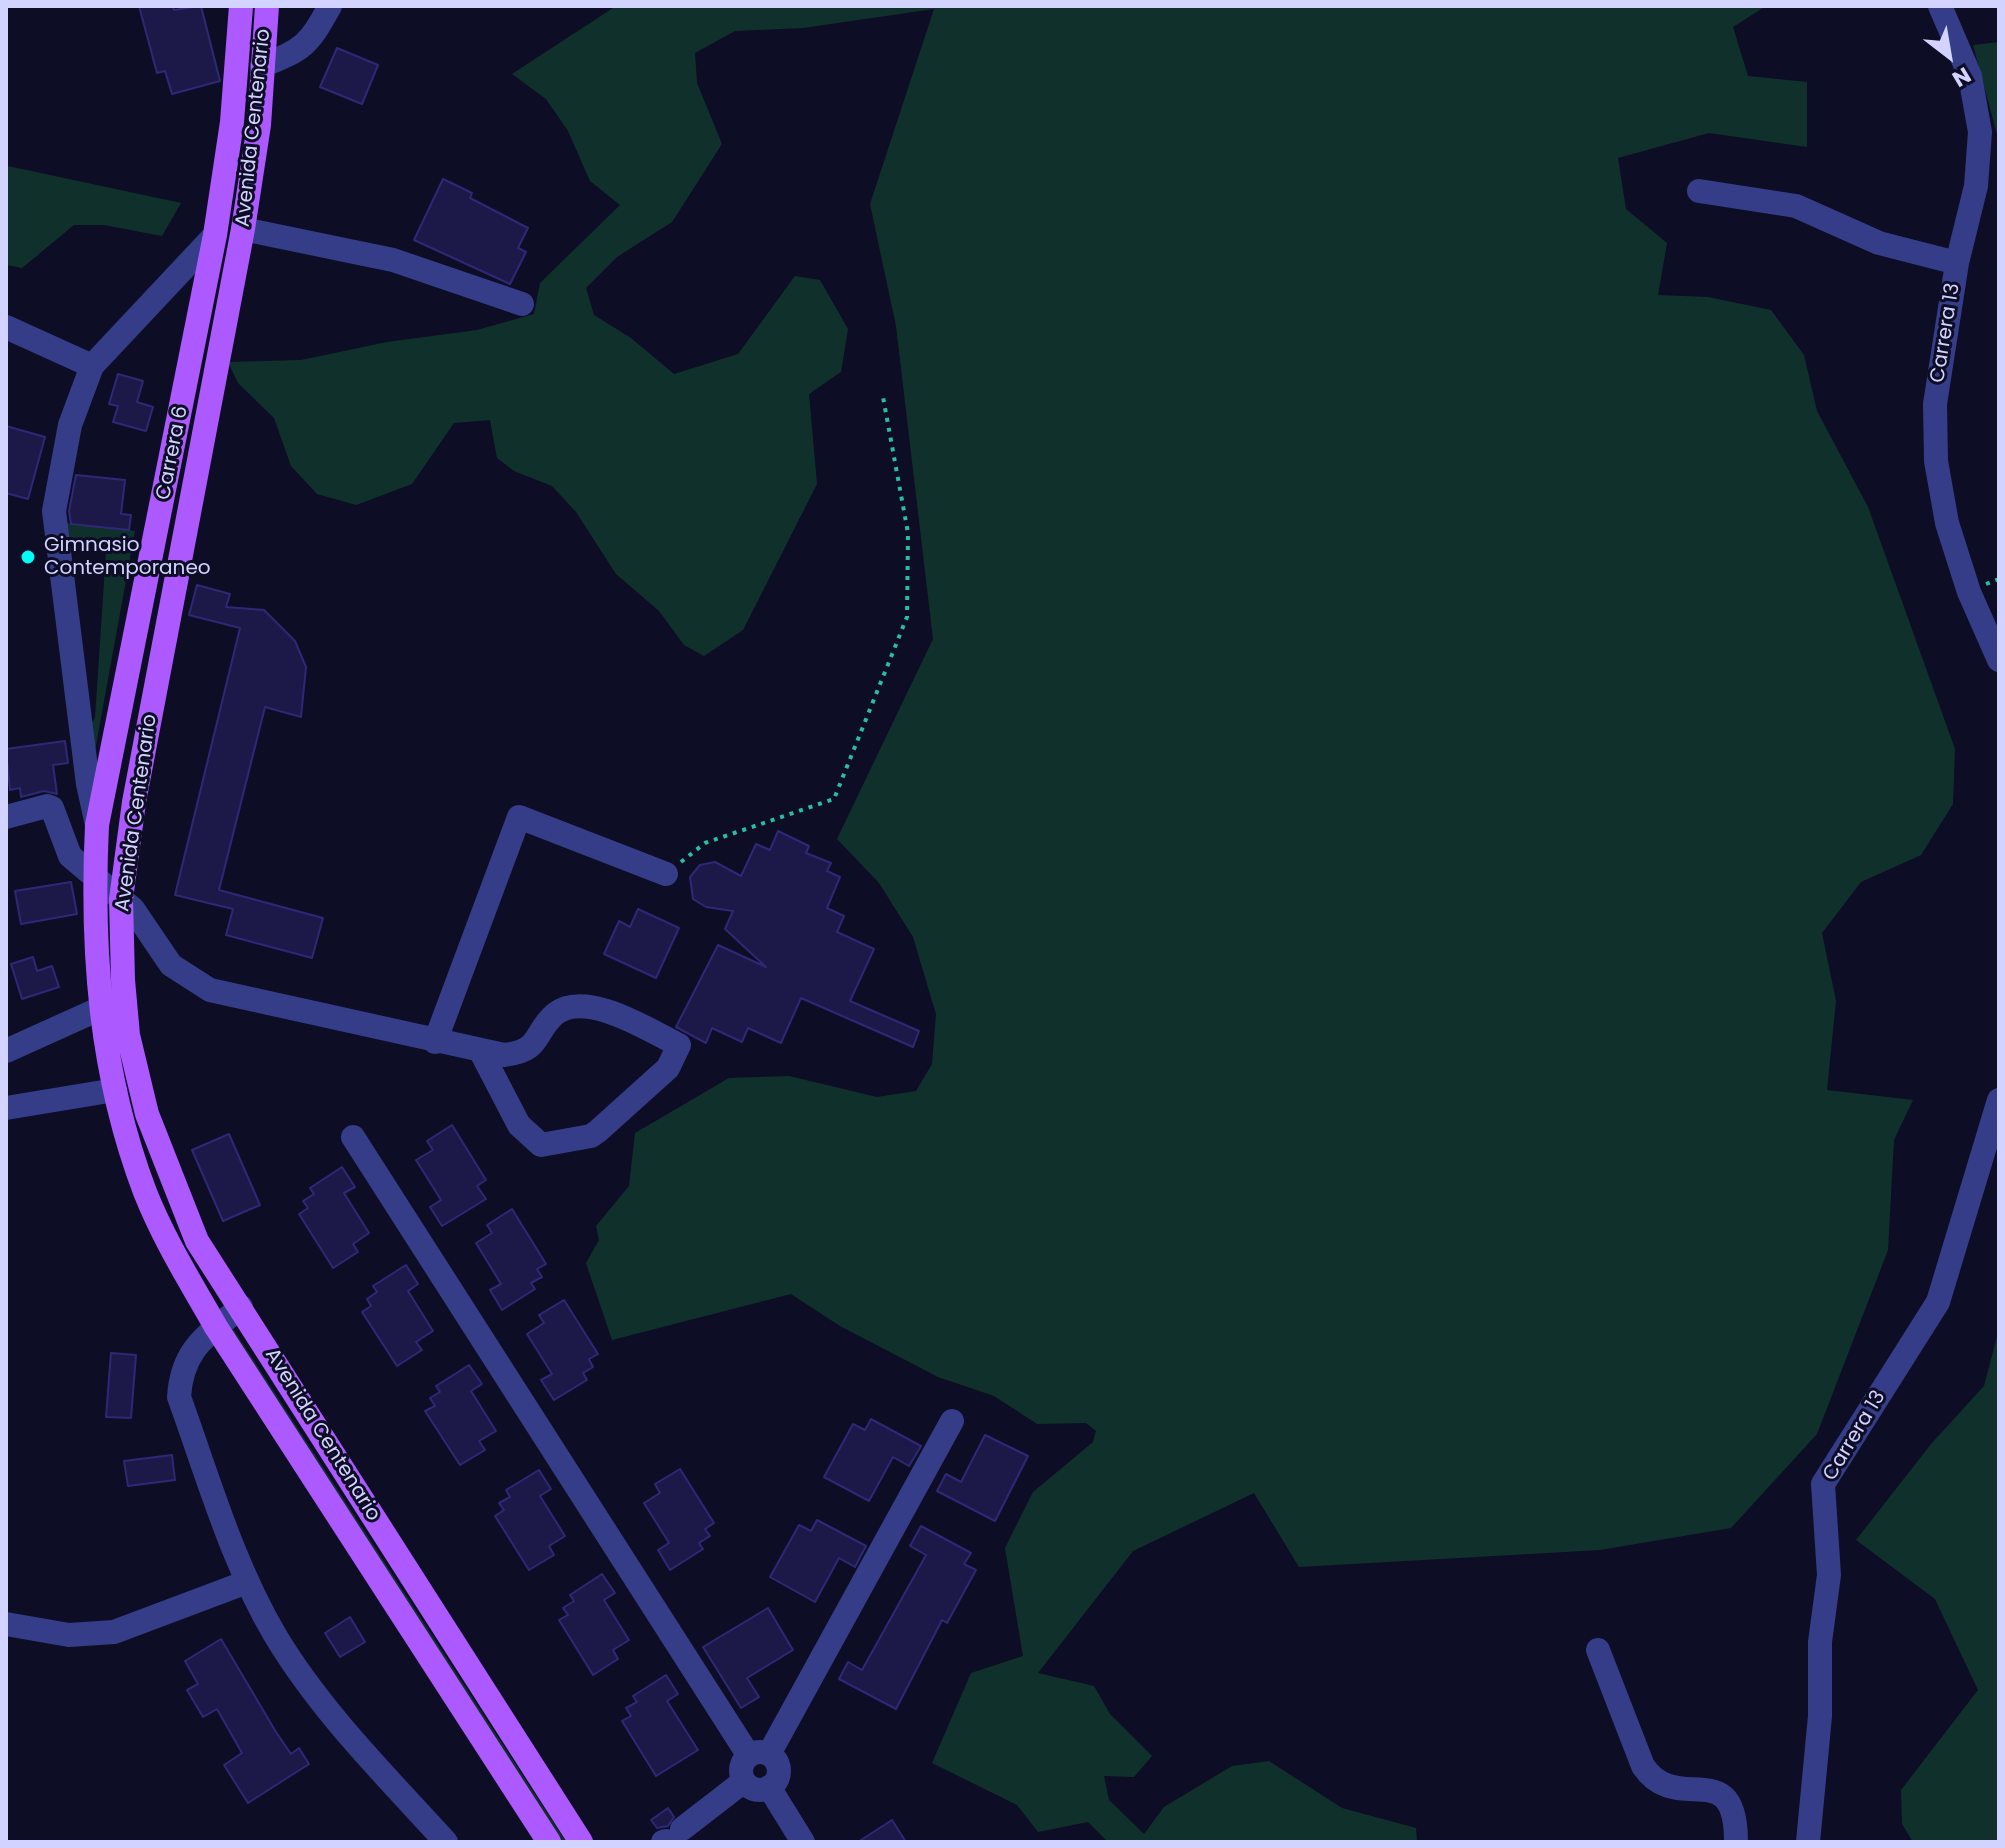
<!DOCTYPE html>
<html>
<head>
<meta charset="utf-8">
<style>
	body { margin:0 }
	#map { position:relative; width:2005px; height:1848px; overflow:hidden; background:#0e0d26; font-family:Poppins,sans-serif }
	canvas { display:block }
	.frame { position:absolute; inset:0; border:8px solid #d3d3ff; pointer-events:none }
	.north { position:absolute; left:1909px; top:16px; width:80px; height:80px; -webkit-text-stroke:6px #0e0d26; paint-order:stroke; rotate:149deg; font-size:22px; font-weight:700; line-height:32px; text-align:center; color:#d3d3ff }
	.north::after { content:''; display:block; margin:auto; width:28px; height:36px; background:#d3d3ff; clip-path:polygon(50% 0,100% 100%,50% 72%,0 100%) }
</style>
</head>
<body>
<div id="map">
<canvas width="2005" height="1848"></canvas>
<div class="frame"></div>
<div class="north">N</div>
</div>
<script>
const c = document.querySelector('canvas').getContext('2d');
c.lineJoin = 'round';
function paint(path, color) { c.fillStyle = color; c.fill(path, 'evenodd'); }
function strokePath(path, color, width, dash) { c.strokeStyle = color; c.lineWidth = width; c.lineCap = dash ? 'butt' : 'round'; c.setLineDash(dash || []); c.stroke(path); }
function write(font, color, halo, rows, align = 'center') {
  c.font = font + ' Poppins,sans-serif'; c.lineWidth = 6; c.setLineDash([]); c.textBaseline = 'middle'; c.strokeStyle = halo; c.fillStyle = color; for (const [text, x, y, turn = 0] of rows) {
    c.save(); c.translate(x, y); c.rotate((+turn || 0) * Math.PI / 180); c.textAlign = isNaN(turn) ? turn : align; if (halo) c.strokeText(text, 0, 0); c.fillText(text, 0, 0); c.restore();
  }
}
const green = new Path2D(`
	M616,6H1766L1733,27L1748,76L1807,82V147L1709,133L1618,158L1626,209L1667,243L1658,295L1708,297L1771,310L1804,355L1817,411L1868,507L1955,749L1953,804L1921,855L1861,882L1822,933L1836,1001L1827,1090L1913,1100L1894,1140L1888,1250L1817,1434L1731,1528L1600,1550L1299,1567L1254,1493L1133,1551L1038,1673L1094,1686L1110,1714L1152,1756L1134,1777L1104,1776L1109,1800L1144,1834L1164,1807L1232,1766L1269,1761L1342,1808L1416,1828L1417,1842H1108L1088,1822L1038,1832L1017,1805L932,1763L971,1673L1023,1656L1005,1548L1033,1492L1093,1442L1096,1431L1086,1423L1037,1424L994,1396L938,1377L840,1326L791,1294L612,1340L586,1263L599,1240L596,1226L629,1186L635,1133L729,1078L789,1076L877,1097L916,1091L932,1064L936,1014L913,937L879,883L837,839L933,639L896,326L870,204L934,9L803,28L735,31L695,53L697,83L722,144L672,222L617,257L586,288L594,315L631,338L674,374L738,354L795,276L820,280L848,329L841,372L809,394L817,484L743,630L704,656L684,645L659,611L616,574L576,512L552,486L514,471L497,458L490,420L454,423L412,484L356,505L317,494L291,466L274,418L238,383L228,362L301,360L387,342L477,330L534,314L540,283L620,205L590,181L568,131L546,99L512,74Z
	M1999,42V166L1998,138L1973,45Z
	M6,166H8L181,203L162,236L104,225H74L22,268L6,265Z
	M65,523L135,531L94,756L86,733L95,718L106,552L94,540L67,543Z
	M232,1327L566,1842H562L229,1328Z
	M1999,1329V1842H1913L1902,1824L1901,1790L1978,1690L1935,1599L1856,1540L1931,1444L1984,1386Z`);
const building = new Path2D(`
	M139,6H173L174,10L201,6L220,81L172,94L165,71L157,73Z
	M337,48L378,65L362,104L320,87Z
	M443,179L472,193L470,198L528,228L518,248L526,252L510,284L414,240Z
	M118,374L143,381L137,402L153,407L146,431L113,422L118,406L109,404Z
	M6,426L45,437L28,499L6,493Z
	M76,475L125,480L121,514L131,515L129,530L71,524L69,511Z
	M197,585L230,594L226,607L264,610L295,641L306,667L301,717L265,707L219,890L323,918L312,958L226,935L233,909L175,895L240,628L189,615Z
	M65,741L68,763L53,765L57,794L44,791L21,797L20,788L10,790L6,749Z
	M778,831L809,846L806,853L831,863L827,871L840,877L827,908L844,916L837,932L874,949L850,1001L919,1031L913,1047L801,998L781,1043L748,1028L742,1042L712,1028L706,1043L676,1027L718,945L766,967L725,929L733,911L706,907L693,899L690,877L700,865L715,862L741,876L756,844L770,850Z
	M71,882L77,914L21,924L15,891Z
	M638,909L679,928L656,978L604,954L619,921L630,927Z
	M33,957L37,971L52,966L59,987L22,999L11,964Z
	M452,1125L486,1180L477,1186L486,1199L442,1226L430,1207L441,1200L416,1160L433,1150L427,1141Z
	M229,1134L260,1205L223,1221L192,1150Z
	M342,1167L355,1187L344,1193L369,1233L353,1244L358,1252L333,1268L299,1214L308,1208L303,1201L314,1194L310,1188Z
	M512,1209L546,1264L537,1269L542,1277L531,1283L535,1289L502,1310L490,1290L501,1284L476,1243L492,1233L487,1225Z
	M406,1265L418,1284L408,1291L433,1331L416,1342L422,1350L397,1366L362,1312L371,1306L367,1299L377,1292L373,1286Z
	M564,1300L598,1354L589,1359L593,1367L583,1373L587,1380L554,1400L541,1380L552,1374L527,1334L544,1323L539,1315Z
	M111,1353L136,1355L131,1418L106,1417Z
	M469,1365L482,1384L471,1391L496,1431L479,1441L485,1450L460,1465L425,1411L435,1406L430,1398L440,1392L436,1386Z
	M871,1419L921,1446L909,1466L893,1457L869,1501L824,1477L853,1424L865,1430Z
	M985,1435L1028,1456L995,1521L937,1491L946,1474L961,1482Z
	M172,1455L175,1480L128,1486L124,1461Z
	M680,1469L714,1523L705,1529L710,1536L699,1543L703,1549L670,1570L658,1550L669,1543L644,1503L660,1493L655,1484Z
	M539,1470L551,1489L540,1496L565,1536L549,1546L554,1555L529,1570L495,1516L504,1510L499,1503L510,1497L506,1490Z
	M817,1520L866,1546L855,1567L839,1558L815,1602L770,1577L799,1525L811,1531Z
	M921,1526L971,1553L964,1564L976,1570L947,1623L942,1620L896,1709L839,1679L848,1662L862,1670L926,1555L910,1546Z
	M602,1574L615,1593L604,1600L629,1640L613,1650L618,1659L593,1675L559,1620L568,1615L563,1608L574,1601L570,1595Z
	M768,1608L793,1650L747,1678L759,1697L741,1708L703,1647Z
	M350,1617L365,1642L340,1657L325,1633Z
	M221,1639L276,1732L291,1754L299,1748L309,1764L248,1803L224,1765L242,1753L217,1709L203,1717L187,1690L198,1684L185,1661Z
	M666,1675L678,1694L667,1701L698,1750L656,1776L622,1721L631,1716L626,1708L637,1702L633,1696Z
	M668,1808L674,1817L668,1826L657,1828L651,1820Z
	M892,1820L906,1842H858Z`);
const path = new Path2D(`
	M1986,584L1999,579
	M681,862L705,843L834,799L907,617L908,533L883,397`);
const minor = new Path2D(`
	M1940,6L1970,76L1980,132L1976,186L1957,263L1935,404L1936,461L1947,523L1969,592L1999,660
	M262,66C304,49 308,46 330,6
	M1699,191L1796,206L1879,243L1957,263
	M243,229L393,260L522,304
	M6,327L92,366
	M6,817L47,806L52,808L70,856L133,909L171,965L210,990L504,1055C542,1051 533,1033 555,1014C586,989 650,1031 679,1045L668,1068L598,1131L591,1136L541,1145L519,1125L480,1050
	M97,825L88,784L54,511L70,425L92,366L215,235
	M435,1042L519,817L666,874
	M6,1051L99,1009
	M6,1108L115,1090
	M353,1137L749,1756
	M241,1307C206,1336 182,1349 179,1397C208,1477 232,1562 275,1635C321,1712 386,1776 446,1842
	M6,1624L69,1635L114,1632L247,1582
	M1598,1650L1643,1766C1677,1817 1736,1753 1736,1842
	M741 1771a19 19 0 1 1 38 0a19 19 0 1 1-38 0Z
	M769,1754L952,1421
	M769,1787L803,1842
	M682,1829L744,1781
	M663,1842L666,1841
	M1808,1842L1820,1716V1642L1829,1575L1823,1484L1938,1302L1999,1100`);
const major = new Path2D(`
	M241,6L232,122L215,235L97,825C91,950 100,1074 145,1192C164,1240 191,1283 216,1327L549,1842
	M267,6L259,125L243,229L134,802L121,899L123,980L128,1035L147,1114L197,1241L581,1842`);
const markers = [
	[28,557,8,"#00fef7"]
];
const streetNames = [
	["Avenida Centenario",254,128,-84],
	["Carrera 13",1946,333,-81],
	["Carrera 6",173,453,-79],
	["Avenida Centenario",137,813,-82],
	["Avenida Centenario",322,1435,58],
	["Carrera 13",1855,1436,-59]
];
const poiNames = [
	["Gimnasio",44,546],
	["Contemporaneo",44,569]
];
paint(green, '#10312b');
paint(building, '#1c1848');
strokePath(building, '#2e2976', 2);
strokePath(path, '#27bfa2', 4, [4, 6]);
strokePath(minor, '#353d88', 24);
strokePath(major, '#ac5aff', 24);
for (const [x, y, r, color] of markers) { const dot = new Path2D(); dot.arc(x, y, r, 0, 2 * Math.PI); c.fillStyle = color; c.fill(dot); strokePath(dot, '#0e0d26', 3); }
write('20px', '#d3d3ff', '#0e0d26', streetNames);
write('20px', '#d3d3ff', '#0e0d26', poiNames, 'left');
</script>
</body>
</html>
